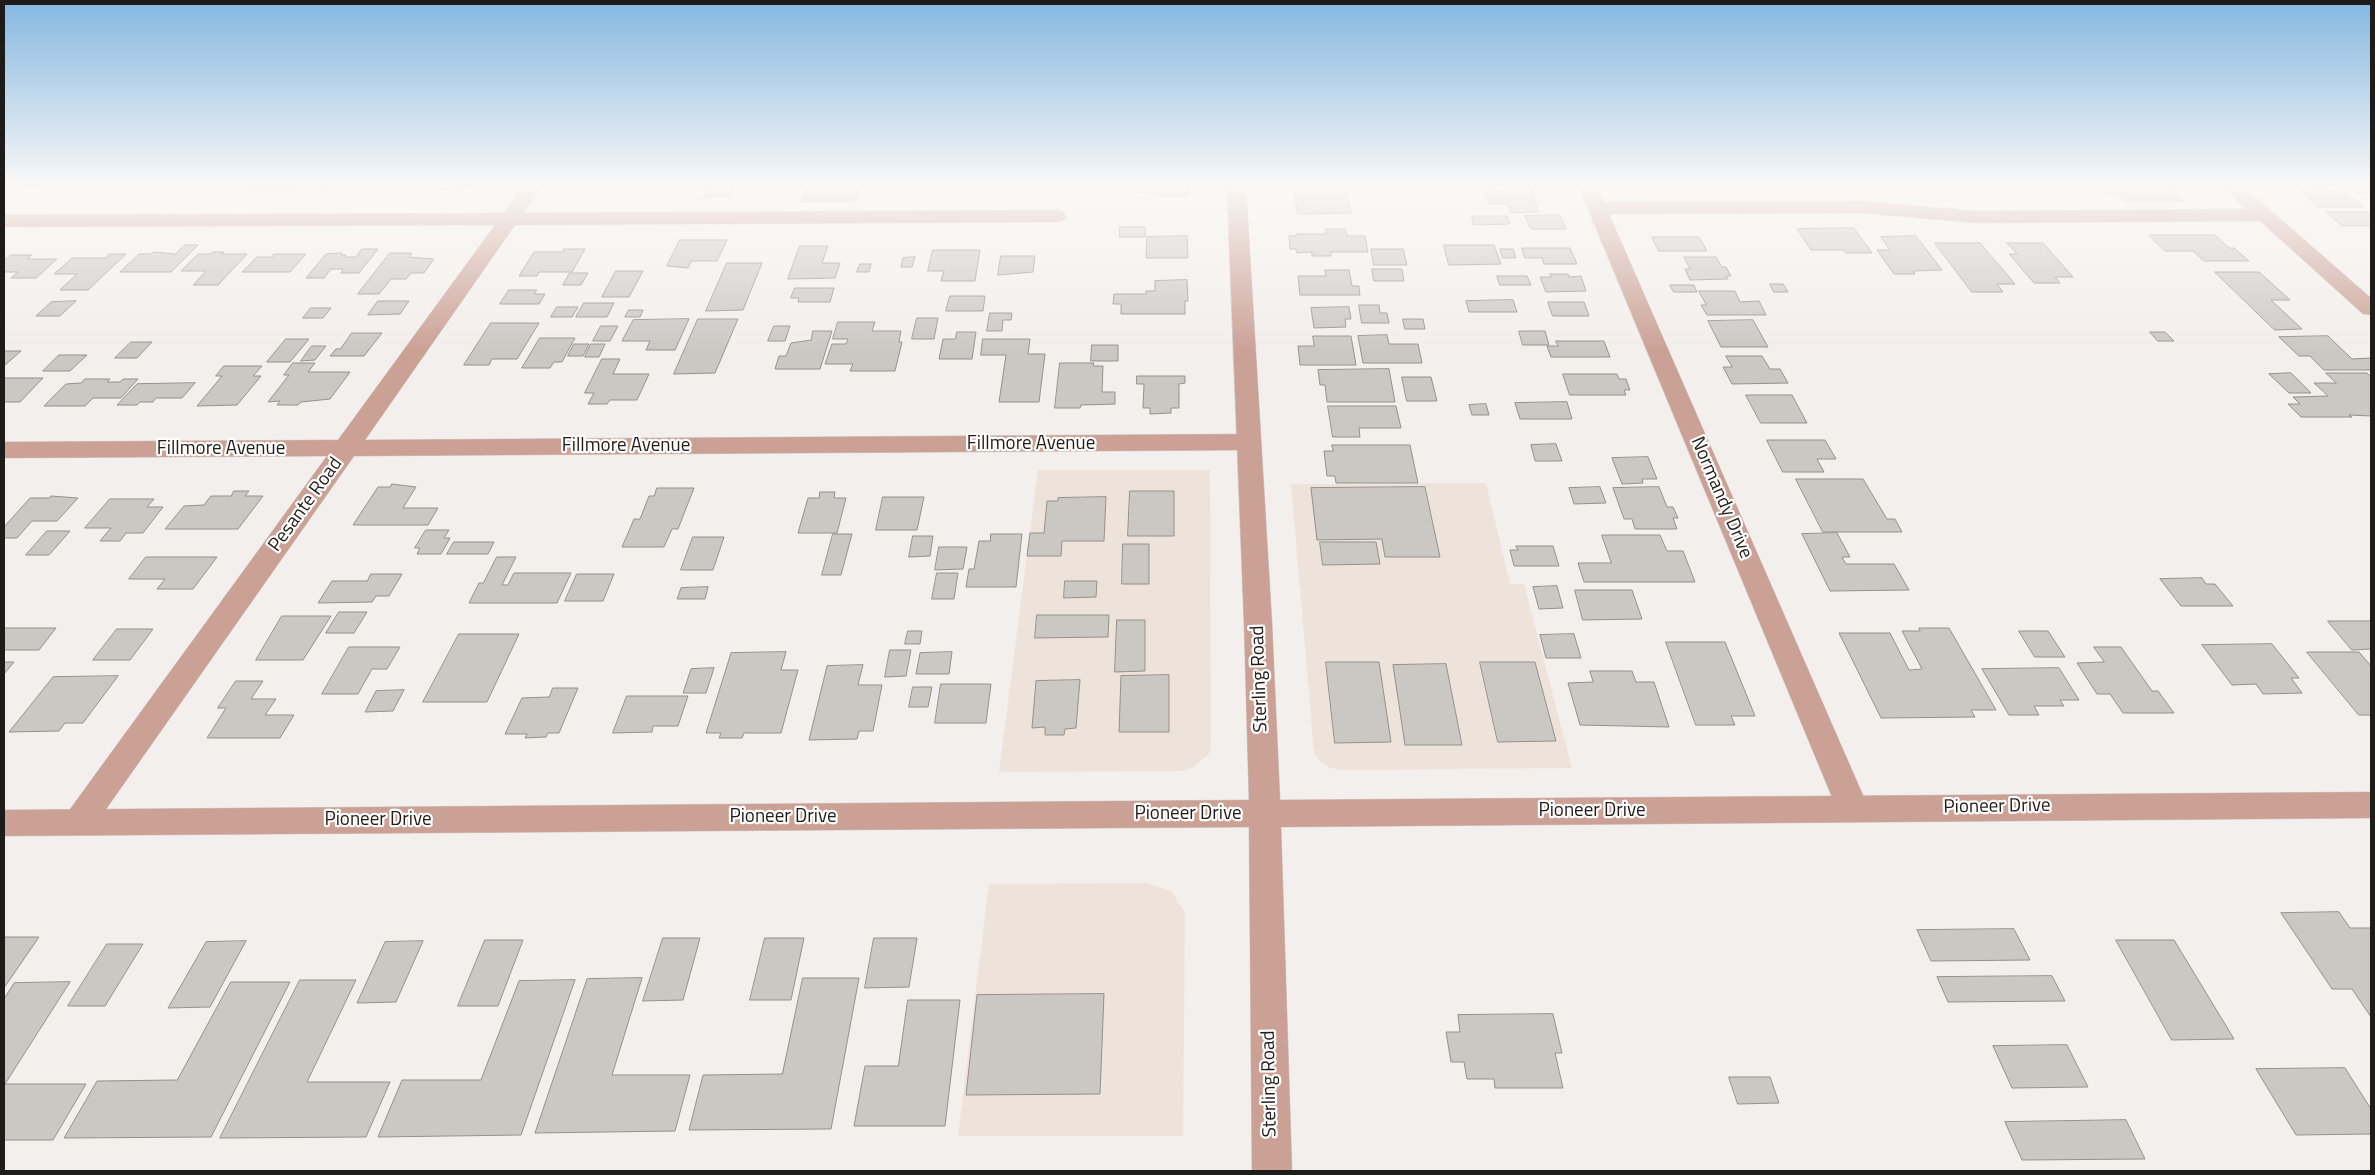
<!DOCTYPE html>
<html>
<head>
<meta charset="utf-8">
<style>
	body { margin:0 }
	#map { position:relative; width:2375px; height:1175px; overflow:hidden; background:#f3efec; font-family:"Titillium Web",sans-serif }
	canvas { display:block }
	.frame { position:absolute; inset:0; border:5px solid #1d1c1b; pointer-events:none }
</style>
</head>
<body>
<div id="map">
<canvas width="2375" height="1175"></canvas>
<div class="frame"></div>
</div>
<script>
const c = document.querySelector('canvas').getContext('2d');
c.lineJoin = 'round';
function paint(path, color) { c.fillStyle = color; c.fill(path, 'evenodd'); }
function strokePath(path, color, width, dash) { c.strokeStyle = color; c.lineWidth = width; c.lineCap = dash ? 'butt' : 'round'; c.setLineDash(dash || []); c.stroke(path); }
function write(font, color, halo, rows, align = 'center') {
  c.font = font + ' "Titillium Web",sans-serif'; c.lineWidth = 4.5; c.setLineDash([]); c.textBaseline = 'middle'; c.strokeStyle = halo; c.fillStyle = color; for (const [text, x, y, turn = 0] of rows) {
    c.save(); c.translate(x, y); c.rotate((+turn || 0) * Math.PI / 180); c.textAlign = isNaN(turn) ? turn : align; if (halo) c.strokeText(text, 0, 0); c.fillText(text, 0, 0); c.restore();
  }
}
const built = new Path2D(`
	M1038,470H1210L1211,744L1209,754L1192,768L1180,771L999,772Z
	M1486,483L1510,584H1524L1572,768L1342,770L1330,768L1319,761L1314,752L1291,484Z
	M1148,883L1172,892L1185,913L1183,1136H958L989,884Z`);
const building = new Path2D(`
	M4,187H46L4,188Z
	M58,187H93L77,191H53Z
	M121,187H139L135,191H117Z
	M187,187H244L240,191H182Z
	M251,187H301L298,190H248Z
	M313,187H359L337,191H319L321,189H311Z
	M376,187H400L389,191H373Z
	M440,187H476L437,190Z
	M709,187H735L731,197H704Z
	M807,187H860L855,201L801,202Z
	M1138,187H1189V196H1153V193H1138Z
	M2096,187L2170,188L2184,201H2125L2118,194H2104Z
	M2297,187L2342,190L2363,207H2318Z
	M2347,187H2371V193H2355Z
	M1532,188L1538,212L1511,213L1507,204H1489L1483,189Z
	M1294,190H1347L1351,213L1298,214Z
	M2326,212H2371V226H2343Z
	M1560,215L1566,229H1531L1525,216Z
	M1472,216H1507L1510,224L1474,225Z
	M1120,227H1145V237H1120Z
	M1854,228L1872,253H1846L1844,250H1811L1797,229Z
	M1326,229H1345L1347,236H1365L1368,252H1331V256H1312V252L1297,253L1296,249H1290L1289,236H1296V234H1326Z
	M2149,235H2215L2229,248H2234L2249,261H2204L2193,251H2165Z
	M1187,236L1188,258H1146L1147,237Z
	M1916,236L1942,270L1913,271L1915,274H1894L1877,250H1890L1881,237Z
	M1652,237H1699L1707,251H1659Z
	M680,240H727L717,261H691L688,268L667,266Z
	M1935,243H1980L2015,284H1997L2003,292H1972Z
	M2007,243H2043L2073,277H2055L2060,283H2034L2009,254H2017Z
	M185,245H198L171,272H120L139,254H151L154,252L175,254Z
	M1444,245H1494L1501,264L1449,265Z
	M800,246H828L822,263H840L835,278L788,279Z
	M1522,248H1570L1577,264H1544L1542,258H1525Z
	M362,249H378L359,273H341L343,269H331L324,278H306L326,254L342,253L341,255H346L345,257H356Z
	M564,249H585L572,272H539L537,276H519L534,252H563Z
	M1371,249H1403L1407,265H1374Z
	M1500,249H1513L1516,258H1503Z
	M933,250H980L975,281H941L944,271H928Z
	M213,252H224L221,254H247L218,285H193L206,271H181L198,254H211Z
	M390,253H412L409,257L434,259L424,273H411L406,279H391L379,294H358Z
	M109,254H126L88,290H60L77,274H54L72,258H106Z
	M274,254H306L290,272H242L257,257H272Z
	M11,255H32L27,259H57L36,278H11L18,272H4V261Z
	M1001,256H1035L1033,272L998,275Z
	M915,257L912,267H901L903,258Z
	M1684,257H1716L1722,267H1726L1731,276H1726L1728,279L1690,280L1685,269H1690Z
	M727,263H762L743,310L706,311Z
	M860,264H871L869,272H857Z
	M1372,269H1402L1404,281H1374Z
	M1325,270H1349L1352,286H1359L1360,295H1300L1298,276H1326Z
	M616,271H643L629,297H602Z
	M2215,272H2259L2290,300H2271L2302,329L2275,330Z
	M570,273H588L581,285H563Z
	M1550,274H1568L1569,277L1581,276L1586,291L1546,292L1540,277H1551Z
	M1497,276H1527L1531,285H1500Z
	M1187,280L1188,301H1185V314H1121V304H1113L1114,294H1146V291H1155V281Z
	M1770,284H1783L1788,292H1774Z
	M1670,285H1694L1697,292H1674Z
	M795,288H834L830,302H798L799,298H791Z
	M509,290H537L534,294H545L539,304H500Z
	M1699,291H1735L1740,302L1759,301L1766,315H1707L1701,305H1706Z
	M950,296H985L983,311H946Z
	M1513,300L1517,312H1469L1466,301Z
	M76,301L60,316H36L51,302Z
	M378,301H409L400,314L368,315Z
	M1548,302H1584L1589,316H1553Z
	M584,303H614L607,317H576Z
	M1359,305H1379L1380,313H1387L1389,323H1362Z
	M557,307H578L572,317H551Z
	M1349,307L1351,319H1345L1346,327L1314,328L1311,308Z
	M311,308H331L323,318H303Z
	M629,310H643L640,317H625Z
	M990,313H1012L1011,320H1003L1002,331H987Z
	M917,318H938L934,339H912Z
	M689,319L675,350H646L650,341H622L633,320Z
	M698,319H738L715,373L674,374Z
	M1403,319H1423L1425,329H1405Z
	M1753,320L1768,347H1721L1708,321Z
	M838,322H875L872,331H901L899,342H902L895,371H850L853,364H825L832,344H846L848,339H833Z
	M491,323H539L517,359H492L489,365H464Z
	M601,326H618L610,341H593Z
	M774,326H790L785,341H768Z
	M813,331H832L820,369H775L779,356H786L791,343L811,340Z
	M1519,331H1545L1549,345H1523Z
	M957,332H976L972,359H939L943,339H955Z
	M2150,332H2165L2174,341H2158Z
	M352,333H382L364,356H330L336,349H340Z
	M1387,335L1389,344H1418L1422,363H1363L1358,336Z
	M1313,336H1351L1356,365H1300L1298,346H1314Z
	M2328,336L2352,359L2371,358V370H2324L2310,356H2299L2279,337Z
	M540,338H575L562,362H554L550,368H522Z
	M286,339H309L290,362H267Z
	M983,339H1030L1028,354H1045L1039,402H999L1006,355H981Z
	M1556,341H1604L1610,357H1551L1547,346H1558Z
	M131,342H152L137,358H115Z
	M574,344H589L583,356H568Z
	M591,344H605L599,357H585Z
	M1092,345H1118V361H1091Z
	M312,346H326L315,360L301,361Z
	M4,351H21L4,366Z
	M59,355H87L70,371H43Z
	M1726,356H1762L1770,369H1780L1788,383L1732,384L1723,367H1732Z
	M602,359H620L613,374H649L637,400H610L607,404H588L594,393H585Z
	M293,363H315L308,372H350L330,399L301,402L298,405H277L280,401L268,402L289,375H284Z
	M1060,363H1094L1093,366H1103L1102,392H1115V404L1081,405L1080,408H1055Z
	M224,366H262L253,376H261L237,405L197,406L222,376H216Z
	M1389,369L1395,402H1327L1325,385H1320L1318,370Z
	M2291,373L2311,393H2289L2269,374Z
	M2326,373H2367L2371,377V416L2349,415L2352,417H2301L2288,404H2300L2293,397L2328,396L2314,383H2336Z
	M1563,374H1617L1619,379H1626L1630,390H1624L1626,395H1570Z
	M1137,376H1185V383L1179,384V408H1171V413L1150,414V408H1143L1144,384H1137Z
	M1402,377H1431L1437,401H1407Z
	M4,378H43L20,402H4Z
	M85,379H110L107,382H120L123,379H138L121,398H93L85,406H44L66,384L81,383Z
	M195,383L182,398H156L153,402H140L137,405H117L137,384Z
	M1746,395H1792L1807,423H1761Z
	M1567,402L1572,419H1520L1515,403Z
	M1486,404L1489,415H1472L1469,405Z
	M1328,406H1396L1401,428H1359L1360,437H1333Z
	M1767,440H1825L1836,459H1817L1824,472H1783Z
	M1556,444L1562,461H1535L1531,445Z
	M1332,445H1410L1418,483H1336L1335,476H1327L1324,451H1333Z
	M1648,457L1657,479H1642L1643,483L1622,484L1612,458Z
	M1796,479H1863L1887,519H1895L1902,532H1823Z
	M392,484L416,487L403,508H438L428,525H353L378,487H390Z
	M1425,487L1440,557H1385L1382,539L1317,540L1311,488Z
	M1600,487L1606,503L1574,504L1569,488Z
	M1659,487L1667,507H1673L1678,518H1673L1677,529H1635L1632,519H1624L1613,488Z
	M657,488H694L678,529H672L664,547H622L634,519H640L649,496H654Z
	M234,491H249L245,496H263L238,529H165L184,506L204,505L211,496H231Z
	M1130,491H1174V536H1128Z
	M820,492H835L834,498H846L837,533H798L808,498H819Z
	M51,496L78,498L57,521H32L17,538H4V527L30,498H49Z
	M883,497H924L917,530H876Z
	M1106,497L1104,541H1062L1061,556H1027L1030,533H1044L1047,501H1058V498Z
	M110,499H154L147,507H163L143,533H126L120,541H100L111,528H85Z
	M426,530H449L444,538H450L441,554H417L420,548H415Z
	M47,531H70L49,555H26Z
	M1837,533L1850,557H1842L1846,564H1894L1909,590L1830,591L1802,534Z
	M833,534H852L841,575H822Z
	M991,534H1022L1016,587H966L969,569H974L979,541H990Z
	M1602,535H1660L1667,551H1683L1695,582H1584L1578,563H1611Z
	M913,536H933L930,556L909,557Z
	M693,537H724L713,570H681Z
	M454,542H494L488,554H447Z
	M1320,542H1376L1380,564L1323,565Z
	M1123,544H1149V584H1122Z
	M1516,546H1553L1559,566H1514L1510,550H1518Z
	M939,547H967L963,569L935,570Z
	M146,557H217L193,589H157L165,579H129Z
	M497,557H516L502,585H508L514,573H571L557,603H469L479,583H483Z
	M937,573H958L954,599H932Z
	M371,574H402L389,596H376L372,602L318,603L332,581H367Z
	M577,574H614L603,601H565Z
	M2202,578L2206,584H2215L2233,606H2181L2160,579Z
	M1065,581H1097L1096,597L1064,598Z
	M1557,586L1563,608L1539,609L1533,587Z
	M708,587L705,599H677L681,588Z
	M1575,590H1632L1642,619L1583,620Z
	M339,612H367L354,633H326Z
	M1037,615H1109L1108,637L1035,638Z
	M282,616H331L303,660H256Z
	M1117,620H1145V671L1115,672Z
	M2328,621H2371V649L2352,650Z
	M4,628H56L39,650H4Z
	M1919,628H1949L1996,710H1971L1975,717L1881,718L1839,633H1890L1909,670L1922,669L1902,631H1920Z
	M117,629H153L130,660H93Z
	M908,631H922L920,644H905Z
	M2019,631H2048L2065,657H2035Z
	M459,634H519L487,702H423Z
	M1574,634L1581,658H1546L1540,635Z
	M1666,642H1725L1755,716H1731L1735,725H1696Z
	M2272,644L2299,678H2291L2302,693L2263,694L2256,684L2232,685L2202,645Z
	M349,647H400L387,669H372L358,694H322Z
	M2094,647H2121L2152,691H2158L2174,713H2123L2110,694H2097L2077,663L2104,662Z
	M890,650H911L906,676L885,677Z
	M786,652L781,670H798L781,733H744L742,738H719L721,733H706L731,653Z
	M952,652L949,674H916L920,653Z
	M2307,652H2359L2371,666V715H2359Z
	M4,662H14L4,674Z
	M1326,662H1379L1391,742L1335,743Z
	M1480,662H1535L1556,741L1498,742Z
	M1446,664L1462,745H1405L1393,665Z
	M863,665L858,685H882L873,731H859L857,739L809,740L827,666Z
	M714,668L706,693H683L691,669Z
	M2059,668L2079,700H2060L2064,706H2034L2039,715H2009L1982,669Z
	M1590,671H1632L1636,682H1654L1669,727L1580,725L1568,683L1593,682Z
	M1169,675V732H1119L1121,676Z
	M118,676L83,723H65L59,731L9,732L53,677Z
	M1080,680L1076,728L1065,729L1064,735H1045V727L1032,728L1036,681Z
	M236,681H263L251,699H276L265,715H294L280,738H207L226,708H218Z
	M941,684H991L986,723H935Z
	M913,687H932L928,707H909Z
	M553,688H578L559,733H548L546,737L525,738L527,734H505L522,698L549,697Z
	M404,690L393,711L365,712L376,691Z
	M627,696H688L678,726H653L652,732L613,733Z
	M2339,912L2350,928H2371V1017L2352,989H2332L2281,913Z
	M2014,929L2030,960L1931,961L1917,930Z
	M4,937H39L4,988Z
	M663,938H700L683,1000L643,1001Z
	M765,938H804L791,1000H750Z
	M874,938H917L909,987L865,988Z
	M485,940H523L498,1006H458Z
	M2116,940H2174L2234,1039L2172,1040Z
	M246,941L210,1007L168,1008L206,942Z
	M423,941L396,1002L357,1003L385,942Z
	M107,944H143L105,1006H68Z
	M2052,976L2065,1001L1948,1002L1937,977Z
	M642,978L612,1075H690L675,1131L535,1133L587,979Z
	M803,978H859L831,1129L689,1130L703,1075L782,1074Z
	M300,980H356L307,1082H390L366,1137L220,1138Z
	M575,980L521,1135L378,1137L402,1080H481L519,981Z
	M70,982L5,1084H86L53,1140H4V999L14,983Z
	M231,982H290L211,1137L64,1138L97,1081L177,1080Z
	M1104,994L1100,1094L966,1095L977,995Z
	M908,1000H960L945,1126H854L865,1066H898Z
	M1553,1014L1562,1053H1555L1563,1088H1495L1494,1079H1467L1464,1062H1451L1446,1032H1460L1458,1015Z
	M2067,1045L2088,1087L2012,1088L1993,1046Z
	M2345,1068L2371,1109V1134L2296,1135L2256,1069Z
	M1729,1077H1770L1779,1103L1738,1104Z
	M2126,1120L2145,1159L2022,1160L2005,1122Z`);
const minor = new Path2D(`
	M522,187H542L524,213L1057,210L1064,212L1067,216L1064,220L1057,222L515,225L365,440L1248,434L1257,437L1260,442L1257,447L1248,450L354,456L90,832L79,835L68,832L63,822L68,812L327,456L4,458V442L338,440L495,225L4,227V215L504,213Z
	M1579,187H1597L1604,202L1861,201L1977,211L2246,209L2223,187H2244L2371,298V315L2363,314L2260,221L1977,223L1861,213L1609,214L1869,809L1864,818L1853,822L1842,818L1837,809Z`);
const tertiary = new Path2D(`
	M1227,187H1246L1272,623L1280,800L2371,792V818L1281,827L1292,1171H1252L1249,827L4,836V810L1249,800L1244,623Z`);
const streetNames = [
	["Fillmore Avenue",1031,444],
	["Fillmore Avenue",626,446],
	["Fillmore Avenue",221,449],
	["Normandy Drive",1721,498,67],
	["Pesante Road",306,505,-54],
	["Sterling Road",1260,679,-92],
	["Pioneer Drive",1997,807,-1],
	["Pioneer Drive",1592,811],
	["Pioneer Drive",1188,814],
	["Pioneer Drive",783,817],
	["Pioneer Drive",378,820],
	["Sterling Road",1270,1084,-91]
];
paint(built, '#eee3da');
paint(building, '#cbc8c4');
strokePath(building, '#94918d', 1);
strokePath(minor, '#d1cdcb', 1);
strokePath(tertiary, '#d1cdcb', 1);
paint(minor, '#cba195');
paint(tertiary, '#cba195');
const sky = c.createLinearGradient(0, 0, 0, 351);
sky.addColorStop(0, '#84b7e0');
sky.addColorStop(0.53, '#faf8f6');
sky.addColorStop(1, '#faf8f600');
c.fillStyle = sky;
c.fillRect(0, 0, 2375, 351);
write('19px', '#1d1c1b', '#fffdfc', streetNames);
</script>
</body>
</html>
